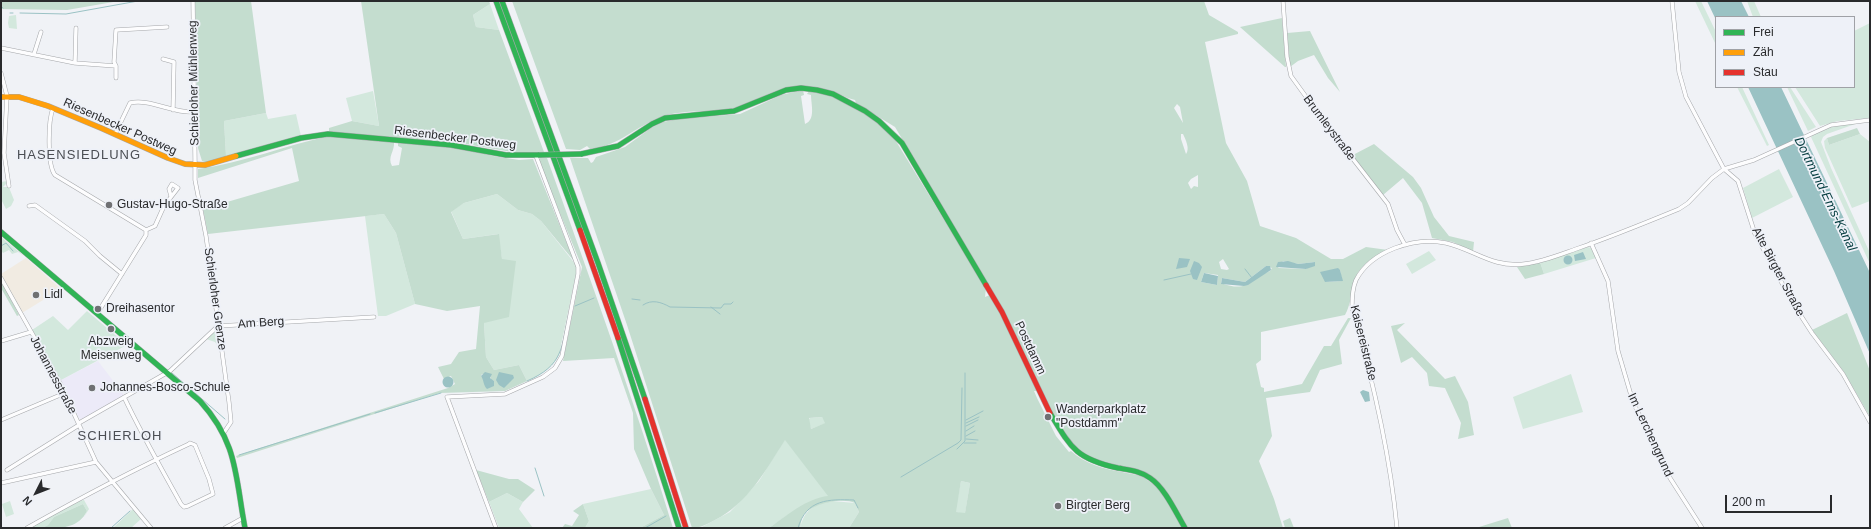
<!DOCTYPE html>
<html>
<head>
<meta charset="utf-8">
<style>
	body { margin:0 }
	#map { position:relative; width:1871px; height:529px; overflow:hidden; background:#f0f2f6; font-family:Arial,sans-serif }
	canvas { display:block }
	.frame { position:absolute; inset:0; border:2px solid #292a2c; pointer-events:none }
	.legend { position:absolute; left:1715px; top:16px; width:140px; height:72px; box-sizing:border-box; background:#eef1f8; border:1px solid #9fa1a6; margin:0; padding:5px 7px; list-style:none; font-size:12px; color:#292a2c }
	.legend li { display:flex; align-items:center; gap:8px; height:20px }
	.legend b { width:20px; border:1px solid #9fa1a6 }
	.north { position:absolute; left:16px; top:473px; width:40px; height:40px; -webkit-text-stroke:3px #eef1f8; paint-order:stroke; rotate:228deg; font-size:11px; font-weight:700; line-height:16px; text-align:center; color:#292a2c }
	.north::after { content:''; display:block; margin:auto; width:14px; height:18px; background:#292a2c; clip-path:polygon(50% 0,100% 100%,50% 72%,0 100%) }
	.scale { position:absolute; left:1725px; top:495px; width:107px; height:18px; box-sizing:border-box; border:2px solid #292a2c; border-top:0; padding-left:5px; font-size:12px; line-height:14px; white-space:nowrap; color:#292a2c; -webkit-text-stroke:3px #eef1f8; paint-order:stroke }
</style>
</head>
<body>
<div id="map">
<canvas width="1871" height="529"></canvas>
<div class="frame"></div>
<ul class="legend">
<li><b style="height:5px;background:#30b455"></b>Frei</li>
<li><b style="height:5px;background:#ff9f0a"></b>Zäh</li>
<li><b style="height:5px;background:#e5322d"></b>Stau</li>
</ul>
<div class="north">N</div>
<div class="scale">200 m</div>
</div>
<script>
const c = document.querySelector('canvas').getContext('2d');
c.lineJoin = 'round';
function paint(path, color) { c.fillStyle = color; c.fill(path, 'evenodd'); }
function strokePath(path, color, width, dash) { c.strokeStyle = color; c.lineWidth = width; c.lineCap = dash ? 'butt' : 'round'; c.setLineDash(dash || []); c.stroke(path); }
function write(font, color, halo, rows, align = 'center') {
  c.font = font + ' Arial,sans-serif'; c.lineWidth = 3.5; c.setLineDash([]); c.textBaseline = 'middle'; c.strokeStyle = halo; c.fillStyle = color; for (const [text, x, y, turn = 0] of rows) {
    c.save(); c.translate(x, y); c.rotate((+turn || 0) * Math.PI / 180); c.textAlign = isNaN(turn) ? turn : align; if (halo) c.strokeText(text, 0, 0); c.fillText(text, 0, 0); c.restore();
  }
}
const commercial = new Path2D(`
	M26,258L61,289L22,313L1,274Z`);
const education = new Path2D(`
	M98,361L124,395L82,419L79,418L61,380Z`);
const green = new Path2D(`
	M1695,1H1701L1716,32V45Z
	M1747,1H1754L1761,17H1753Z
	M490,4L499,30L476,27L473,15Z
	M16,15L17,29L9,28L8,23L9,16Z
	M1870,23V118L1838,121L1820,126L1795,87H1854V31Z
	M1737,87H1742L1769,145L1767,146Z
	M1787,87H1790L1816,127L1808,131Z
	M373,91L379,126L352,121L346,98Z
	M266,113L268,119L296,114L301,136L226,156L224,121Z
	M1858,123L1827,134L1823,137L1821,142L1831,168L1870,253V264L1811,137C1822,124 1842,125 1858,123Z
	M1860,134L1870,142V201L1852,208L1825,148L1824,141L1827,138L1829,145Z
	M1779,169L1793,197L1752,218L1743,188Z
	M7,181V183L3,187H7L8,185L14,200L11,206L6,209L1,199V182Z
	M497,194L518,210L532,214L541,221L576,265V274L559,355C551,369 541,375 527,381L519,365L494,370L486,357L484,323L502,259L498,234L463,239L451,211L464,203Z
	M384,214L396,233L415,304L386,316H378L365,216Z
	M1,237L24,256L18,252L12,254L9,250L3,253L1,250Z
	M1588,247L1591,248L1596,258L1544,274L1540,262Z
	M1429,251L1436,260L1412,274L1406,264Z
	M87,311L127,345L61,380L32,330L53,316L68,330Z
	M215,330L217,331L220,349L215,342L206,339Z
	M1571,374L1583,412L1523,429L1513,397Z
	M822,417L826,423L811,429L808,420L810,418Z
	M785,439L829,496L786,516L769,528H700L730,512L759,481Z
	M961,481L970,483L965,514L955,512Z
	M651,489L664,515L640,528H585L589,521L583,504Z
	M507,493L523,502L519,509L533,528H499L489,502Z
	M84,500L89,509L84,517L87,511L83,504L54,517L48,525L42,528H29L77,501Z
	M10,501L14,514L6,517L2,504Z
	M832,501L855,503L859,512L849,528H800C805,509 813,505 832,501Z
	M133,509L141,519L131,528H113Z`);
const forest = new Path2D(`
	M1,1H119L67,10L1,9Z
	M195,1H251L266,113L224,121L226,156L255,150L207,163L202,161L198,148Z
	M361,1H489L490,4L473,15L476,27L499,30L544,152H512L454,142L329,132V128L352,121L379,126Z
	M512,1H1204L1209,15L1238,32V34L1205,42L1226,143L1247,181L1260,226L1296,238L1331,259H1343L1366,247L1388,250C1375,256 1358,266 1354,282C1351,293 1351,304 1345,315L1261,332V360L1256,364L1261,387L1264,388V392L1302,384L1324,346H1331L1348,318H1351L1339,340L1342,364L1320,370L1310,392L1266,398L1272,436L1259,461L1274,499L1283,528H1187L1167,492L1150,475L1099,462L1082,453L1070,442L1051,412L1003,309L895,127L856,103L855,100C850,99 846,97 841,95C829,90 816,86 803,86C778,85 758,102 734,108C712,114 685,108 662,117C635,126 620,146 590,149L587,146L580,150L566,149ZM1177,104L1180,107L1183,123L1174,108ZM1181,134H1183C1186,140 1190,149 1186,154L1181,139ZM1198,175V187L1194,186L1191,189L1188,183L1191,179ZM1223,259L1229,269L1227,270L1221,269L1219,262ZM1283,261L1298,264L1315,262L1306,269L1278,268ZM1266,266L1272,268L1270,271C1249,280 1248,293 1221,283L1222,278L1245,282ZM1340,270L1342,281L1325,282ZM1204,273L1218,275L1217,285L1201,282Z
	M1282,18L1286,67H1285L1240,27Z
	M1310,31L1340,92L1328,78L1314,55L1298,61L1290,67L1287,33Z
	M803,90L804,95L801,96L805,124C816,120 811,104 811,95L807,94L809,91C836,93 876,118 894,138L986,288L985,297L990,295L1006,323L1037,391H1034L1037,398L1056,436L1069,452L1071,451C1085,464 1104,469 1122,472C1130,474 1139,474 1146,479C1163,490 1173,510 1182,528H849L859,512L855,503C843,497 811,503 803,516C801,519 801,524 800,528H769C786,516 807,498 828,496L785,440C766,470 748,503 715,520C707,524 701,528 692,528L627,325L570,158H588L591,163L593,162L596,157L625,147L651,128L663,122L677,119L740,114L781,95ZM822,417L825,423L811,429L809,418ZM961,481L970,483L965,513L956,512Z
	M1857,128L1860,134L1829,145L1827,138Z
	M330,136L394,142C395,151 387,157 392,166L399,165L402,148L398,146V142L462,148L493,156L519,160L533,159L574,261L541,221L532,214L518,210L497,194L464,203L451,212L463,239L499,234L502,259L516,261L509,317L484,323L486,357L494,370L519,365L527,381L505,391L440,393L237,458L236,456L260,448L448,388L455,384L451,376L444,379L438,367L451,364L459,352L476,349L480,306L447,311L415,304L396,233L384,214L208,234L203,209L299,181L292,148L198,178V169C243,163 286,145 330,136ZM482,374L490,375L491,380L494,381L484,382V379L481,376Z
	M1374,144L1413,177L1421,188L1434,217L1449,236L1474,242L1473,252L1453,242L1432,238L1422,203L1403,178L1383,195L1351,156Z
	M540,158H547C591,281 635,403 673,528H640L664,515L651,489L634,449L633,413L614,358L563,361L582,267L539,162Z
	M1540,262L1544,274L1525,279L1517,267Z
	M1,280L19,315L17,316L1,288Z
	M1847,313L1870,371V417L1844,372L1812,330Z
	M1405,323L1397,330L1445,379L1455,376L1468,402L1474,435L1458,439L1461,423L1445,388L1429,386L1427,373L1412,357L1401,363L1391,326Z
	M476,470L509,479H518L535,490L523,502L507,493L489,502Z
	M83,504L87,511C78,529 61,528 42,528L48,525L54,517Z
	M583,504L589,521L585,528H562L565,524L572,526L579,515L573,511Z
	M1290,518L1294,528H1285L1283,521Z
	M1508,518L1512,528H1480L1479,527Z`);
const water = new Path2D(`
	M1707,1H1741L1749,17H1716V20Z
	M1748,87H1781L1870,273V354L1834,271Z
	M1583,252L1586,259L1575,261L1574,255Z
	M1563.5 260a4.5 4.5 0 1 1 9 0a4.5 4.5 0 1 1-9 0Z
	M1179,258L1190,259L1187,267L1176,269Z
	M1194,261L1199,263L1202,267L1197,280L1193,279L1190,271Z
	M1288,261L1298,264L1315,262V266L1306,269L1276,267L1278,262Z
	M1266,266H1270L1271,270L1248,285L1244,286L1221,284L1222,278L1245,282Z
	M1338,268L1340,270L1343,281L1325,282L1320,272Z
	M1204,273L1218,276L1217,285L1201,282Z
	M485,372L492,374L490,378L494,381V386L487,389C483,385 484,380 481,376Z
	M499,372L513,375L514,378L504,388L499,385L496,380Z
	M442.5 382a5.5 5.5 0 1 1 11 0a5.5 5.5 0 1 1-11 0Z
	M1363,390L1369,392L1370,401L1365,402L1360,392Z`);
const stream = new Path2D(`
	M1,6L3,8
	M10,13H13
	M20,13L66,14L138,1
	M1,246L6,243L13,251
	M1245,269L1252,278
	M1164,280L1191,274
	M632,299L640,300
	M643,305C652,299 661,302 670,307L721,308L724,304H731L733,302
	M575,306L594,298
	M711,307L720,314
	M172,373L225,419
	M527,381C564,365 561,348 569,313
	M375,413L441,393
	M966,420L983,411
	M966,423L979,417
	M966,426L978,420
	M966,431L974,426
	M966,436L975,431
	M966,439L978,440
	M964,443H976
	M957,449L965,441V373
	M239,455L370,414
	M535,468L544,496
	M901,477L958,443L961,440L962,388
	M111,528L130,511
	M645,528L666,516
	M798,528C806,499 829,499 854,500L858,508`);
const street = new Path2D(`
	M193,1L195,159V180L206,236L229,402L231,422L225,431
	M1283,1L1287,57L1291,76L1325,123L1388,204L1397,230L1405,245
	M1672,1L1679,72L1686,97L1724,169L1738,181L1755,234L1794,305L1812,333L1843,374L1870,422
	M1,48L75,63L116,66V78
	M34,54L41,32
	M163,59L174,62L173,110
	M75,63L76,28
	M116,66L114,62L116,30L167,27
	M1,73L7,96L4,153L9,186
	M53,108C48,121 47,165 55,175L146,230
	M115,134L130,103C149,98 174,114 195,112
	M29,206L35,205L85,241L100,256L122,274
	M146,230L155,226L164,206L178,188L172,184L169,189L171,196
	M1591,243L1608,281L1618,351L1633,402L1670,478L1702,528
	M1,278L60,383L96,462L151,528
	M97,314L146,235V230
	M1,341L31,332
	M1,420L65,393
	M79,423L170,371L218,326L374,317
	M7,470L79,425
	M1,483L96,462
	M27,528C80,498 133,470 189,444L190,443L195,445L209,479L213,494L188,506L184,507L181,504C161,468 141,433 124,397
	M225,528L243,518
	M496,528L447,397L505,394L543,377L555,368L562,356L578,274V267L536,156
	M1397,528C1390,453 1373,380 1352,307C1352,298 1352,289 1356,280C1371,251 1415,236 1446,243C1473,249 1492,268 1524,264C1542,262 1559,255 1576,249C1611,237 1645,223 1679,209L1688,203L1712,178L1724,169L1754,160L1831,125L1870,120`);
const fast = new Path2D(`
	M496,1L580,230
	M502,1L598,263L645,399
	M581,154L618,146L652,124L665,118L734,111L786,90L801,88L817,90L833,94L865,111L879,121L902,143L986,285
	M236,156L301,138L328,134L451,145L506,155H539
	M1,232L200,401C238,443 235,475 245,528
	M618,338L679,528
	M1050,413C1071,448 1076,459 1118,468C1129,470 1141,471 1150,478C1165,488 1176,513 1185,528`);
const slow = new Path2D(`
	M1,97H19L48,106L101,128L168,158L185,164L205,165L236,156`);
const jam = new Path2D(`
	M580,230L618,338
	M986,285L1002,312L1050,413
	M645,399L686,528`);
const fastBridge = new Path2D(`
	M539,155L581,154`);
const markers = [
	[109,205,4,"#6f7073"],
	[36,295,4,"#6f7073"],
	[98,309,4,"#6f7073"],
	[111,329,4,"#6f7073"],
	[92,388,4,"#6f7073"],
	[1048,417,4,"#6f7073"],
	[1058,506,4,"#6f7073"]
];
const streetNames = [
	["Schierloher Mühlenweg",194,83,-91],
	["Riesenbecker Postweg",120,127,24],
	["Brumleystraße",1329,128,53],
	["Riesenbecker Postweg",455,138,7],
	["Alte Birgter Straße",1778,272,62],
	["Schierloher Grenze",215,299,82],
	["Am Berg",261,323,-4],
	["Kaisereistraße",1363,343,76],
	["Postdamm",1030,348,65],
	["Johannesstraße",53,375,62],
	["Im Lerchengrund",1650,435,65]
];
const poiNames = [
	["Gustav-Hugo-Straße",117,205],
	["Lidl",44,295],
	["Dreihasentor",106,309],
	["Abzweig",111,342,"center"],
	["Meisenweg",111,356,"center"],
	["Johannes-Bosco-Schule",100,388],
	["Wanderparkplatz",1056,410],
	["\"Postdamm\"",1056,424],
	["Birgter Berg",1066,506]
];
const neighbourhoodNames = [
	["HASENSIEDLUNG",79,155],
	["SCHIERLOH",120,436]
];
const waterNames = [
	["Dortmund-Ems-Kanal",1825,194,64]
];
paint(commercial, '#f1ebe2');
paint(education, '#eceaf8');
paint(green, '#d3e8dd');
paint(forest, '#c4ddcf');
paint(water, '#9ac2c4');
strokePath(stream, '#9ac2c4', 1);
strokePath(street, '#a5a7aa', 4.5);
strokePath(fast, '#a5a7aa', 6);
strokePath(slow, '#a5a7aa', 6);
strokePath(jam, '#a5a7aa', 6);
strokePath(street, '#fdfdfe', 3.5);
strokePath(fast, '#30b455', 5);
strokePath(slow, '#ff9f0a', 5);
strokePath(jam, '#e5322d', 5);
strokePath(fastBridge, '#a5a7aa', 6, []);
strokePath(fastBridge, '#30b455', 5);
for (const [x, y, r, color] of markers) { const dot = new Path2D(); dot.arc(x, y, r, 0, 2 * Math.PI); c.fillStyle = color; c.fill(dot); strokePath(dot, '#eef1f8', 1.5); }
write('12px', '#292a2c', '#eef1f8', streetNames);
write('12px', '#292a2c', '#eef1f8', poiNames, 'left');
c.letterSpacing = '1px';
write('13px', '#4b4e54', '#eef1f8', neighbourhoodNames);
c.letterSpacing = '0px';
write('italic 13px', '#033c3e', '#eef1f8', waterNames);
</script>
</body>
</html>
